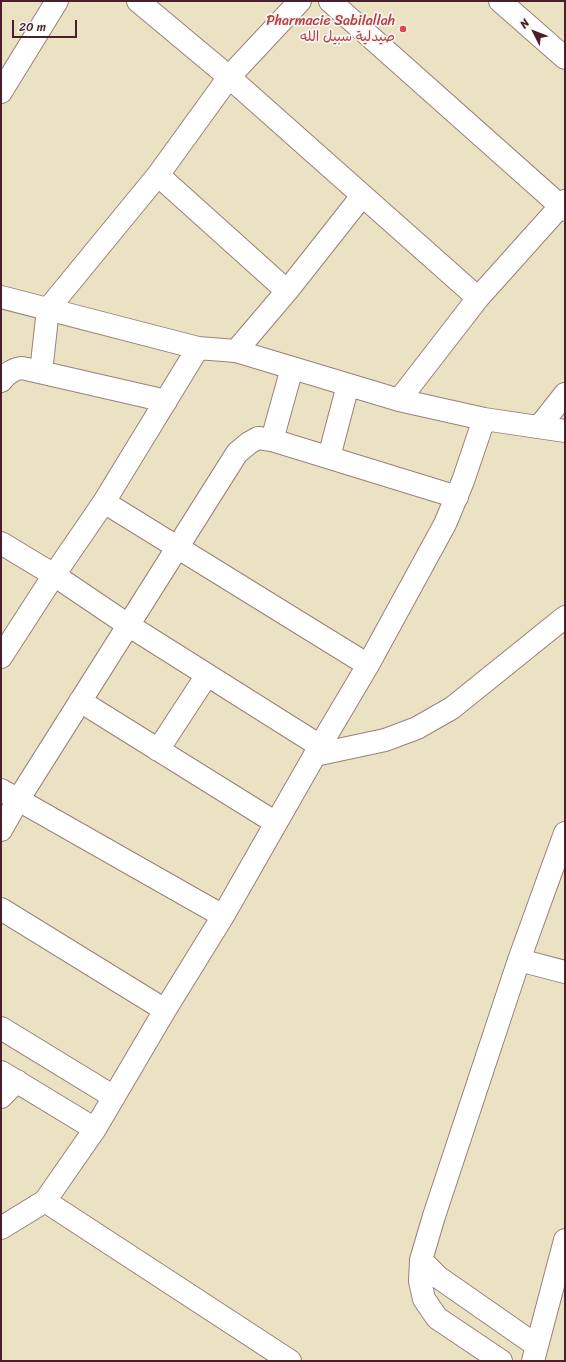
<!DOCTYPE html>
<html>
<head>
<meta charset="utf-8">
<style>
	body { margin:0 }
	#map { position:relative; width:566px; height:1362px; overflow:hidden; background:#ebe2c4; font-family:Sriracha,sans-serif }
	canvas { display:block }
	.frame { position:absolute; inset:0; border:2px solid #4a1f2b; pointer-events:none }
	.north { position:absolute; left:514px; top:12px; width:40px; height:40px; -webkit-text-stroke:3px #f6f6f2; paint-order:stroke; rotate:312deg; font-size:11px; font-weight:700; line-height:16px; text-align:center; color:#4a1f2b }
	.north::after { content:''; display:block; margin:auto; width:14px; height:18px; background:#4a1f2b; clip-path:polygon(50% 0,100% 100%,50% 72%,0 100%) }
	.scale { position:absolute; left:12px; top:20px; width:65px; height:18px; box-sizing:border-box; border:2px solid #4a1f2b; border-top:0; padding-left:5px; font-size:12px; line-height:14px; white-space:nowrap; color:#4a1f2b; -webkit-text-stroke:3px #f6f6f2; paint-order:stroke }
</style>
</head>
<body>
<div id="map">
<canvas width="566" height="1362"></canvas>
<div class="frame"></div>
<div class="north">N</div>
<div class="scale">20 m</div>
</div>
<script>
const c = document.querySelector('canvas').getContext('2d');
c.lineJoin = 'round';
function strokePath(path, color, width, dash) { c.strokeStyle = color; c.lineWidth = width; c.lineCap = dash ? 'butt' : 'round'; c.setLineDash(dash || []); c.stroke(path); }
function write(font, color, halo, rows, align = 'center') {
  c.font = font + ' Sriracha,"Playpen Sans Arabic",sans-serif'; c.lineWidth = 3.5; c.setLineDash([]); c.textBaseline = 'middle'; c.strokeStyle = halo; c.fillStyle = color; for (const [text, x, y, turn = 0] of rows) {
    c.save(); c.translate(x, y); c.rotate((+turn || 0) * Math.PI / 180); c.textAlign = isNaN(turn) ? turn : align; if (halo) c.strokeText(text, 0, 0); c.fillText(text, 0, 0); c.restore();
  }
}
const minor = new Path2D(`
	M138,1L229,77L478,298
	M330,1L565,210
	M500,1L565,58
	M1,92L57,1
	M287,291L158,175L229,77L300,1
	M1,297L198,348L236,351L399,400L484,419L565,431
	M236,351L287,291L362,196
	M41,372L48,309L158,175
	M1,381C7,373 13,369 22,368L166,401
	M399,400L478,298L565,201
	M539,427L565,394
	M272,440L292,368
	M329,457L348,385
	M104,502L368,665
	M1,543L54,575L128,625L320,746
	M1,657L54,575L104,502L198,348
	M80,701L276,823
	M158,750L207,675
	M315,755L385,740L417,728L452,708L565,617
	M1,790L223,916
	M1,830L18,800L237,453L249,443L258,438L272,440L457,497
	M1,909L165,1010
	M519,960L565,972
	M1,1028L114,1097
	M1,1072L95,1129
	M1,1097L17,1081
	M45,1201L290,1361
	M1,1228L45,1201L95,1129L165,1010L223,916L320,746L368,665L445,524L463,481L484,419
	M421,1260L438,1277L537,1346
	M501,1361L437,1318L424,1299L420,1281L421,1260L434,1216L519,960L565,833
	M533,1361L565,1240`);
const markers = [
	[403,29,4,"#e0444e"]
];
const healthNames = [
	["Pharmacie Sabilallah",395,21],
	["صيدلية سبيل الله",395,37]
];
strokePath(minor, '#9a8078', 24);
strokePath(minor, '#fff', 22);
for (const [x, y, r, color] of markers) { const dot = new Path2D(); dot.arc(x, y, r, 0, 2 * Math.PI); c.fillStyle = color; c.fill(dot); strokePath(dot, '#f6f6f2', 1.5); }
write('14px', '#be3a42', '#f6f6f2', healthNames, 'right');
</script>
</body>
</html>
